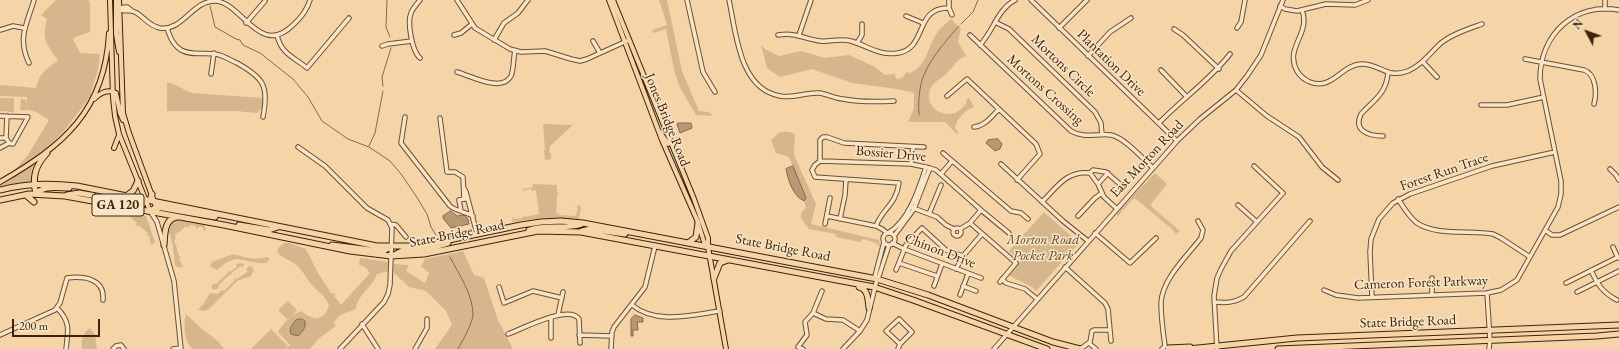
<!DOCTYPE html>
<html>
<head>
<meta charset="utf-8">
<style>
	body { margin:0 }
	#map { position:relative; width:1619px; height:349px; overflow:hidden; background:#f5d5a8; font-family:"EB Garamond",serif }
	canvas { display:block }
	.north { position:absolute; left:1567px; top:12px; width:40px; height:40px; -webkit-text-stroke:3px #f8e4c6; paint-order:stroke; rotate:311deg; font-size:11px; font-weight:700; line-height:16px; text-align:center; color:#3d230b }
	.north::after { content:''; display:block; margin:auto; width:14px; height:18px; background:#3d230b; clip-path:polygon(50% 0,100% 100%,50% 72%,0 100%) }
	.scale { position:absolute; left:12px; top:319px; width:88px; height:18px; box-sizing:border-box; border:2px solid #3d230b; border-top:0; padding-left:5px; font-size:12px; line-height:14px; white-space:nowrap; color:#3d230b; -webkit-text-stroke:3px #f8e4c6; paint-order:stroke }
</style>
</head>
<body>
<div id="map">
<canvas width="1619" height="349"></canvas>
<div class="north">N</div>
<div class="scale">200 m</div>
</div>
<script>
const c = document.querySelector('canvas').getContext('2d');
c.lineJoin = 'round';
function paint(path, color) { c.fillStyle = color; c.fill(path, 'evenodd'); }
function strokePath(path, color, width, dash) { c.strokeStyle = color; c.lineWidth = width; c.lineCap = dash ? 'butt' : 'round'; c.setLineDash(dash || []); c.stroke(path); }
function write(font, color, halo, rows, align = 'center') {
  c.font = font + ' "EB Garamond",serif'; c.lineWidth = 3; c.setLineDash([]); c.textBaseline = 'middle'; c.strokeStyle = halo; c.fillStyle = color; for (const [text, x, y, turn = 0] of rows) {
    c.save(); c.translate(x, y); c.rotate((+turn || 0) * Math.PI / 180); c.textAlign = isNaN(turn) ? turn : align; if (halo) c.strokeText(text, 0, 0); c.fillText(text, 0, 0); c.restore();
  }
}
const green = new Path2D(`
	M56,0H88L90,2V32L75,37L73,39L80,53L100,54L98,70L90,96L84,105L64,131L40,155L15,170L28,155L49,120C35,111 36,110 20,110L21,99L26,100V110L27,97L0,96V85L36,88C39,74 46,68 58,61C47,43 41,41 47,19L41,15Z
	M659,0H667L682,71L699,111L709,112L713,116L696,115L679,86L674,70L666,29L653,33L652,30L667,25Z
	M951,19L961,29L958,42L966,56C956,60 956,64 948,72C944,77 936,80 932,86C921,102 940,120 957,112C960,110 963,107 966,104V100L969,98L974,107C965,110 957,118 955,128L958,132L957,134L945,122H908L914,108V93L897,89L852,83L812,69L780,77L767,68L761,45L765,49L779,56L801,51L825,58L849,55L875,67L885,75L895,74L896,79L902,78L907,72L910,73C928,66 928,43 939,30C942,26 947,23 951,19Z
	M167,82C177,84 183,90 192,93L263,98L262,108L257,113L235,111H167Z
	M0,98H14V112L0,111Z
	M543,124L573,125L550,146L549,153H551V159L545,160L544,151L545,149Z
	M780,132H789L795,134L794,155L816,204L811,224L879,240L880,246H878L876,243L863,239L860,242L836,237L835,234L809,229L801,218V213L806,207L804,201L806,198L789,157L776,153L771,140Z
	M33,164L34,165L32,170L31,181L28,183L0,188V184Z
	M1155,173L1167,184L1151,204L1152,207L1180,231L1176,234L1172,229L1136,199H1133L1118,216L1116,214Z
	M533,184L557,185V192L559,193L557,195L556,214L558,213L559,215L576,216L578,207H575L579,205L581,207L579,219L544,218L512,222L513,217L515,219L523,218V215L525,217L539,214L536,190L532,191L531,189L525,190L524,192L522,187L524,189L533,187Z
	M125,211L146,216L155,242L151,245L149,236L146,235L148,233L138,225L137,226L135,225L137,223L128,215L126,216Z
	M1044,212L1079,243L1036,291L1032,287L1008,275L1021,261L1009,251Z
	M176,218L203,224L206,229L205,231L203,230V227H198L196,229V226L190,225L189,228L186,226L181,230L182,232L180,231L175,235L176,239L174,240L175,244L178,245L176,246L179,256H181L179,258L182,265L184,266L179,268L175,265L173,246L168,229V225Z
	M284,243H289L306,249L318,273L331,293L336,294L334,296L341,305L370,273L365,267L359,265L360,258L389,262V271L377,274C373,287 357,295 356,309L340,315L334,322L336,326L318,339L310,349H286L290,345L278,332C282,324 292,314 301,311C313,320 322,323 329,306C326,296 317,291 311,284C305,276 301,267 292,262C286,258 281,258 277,252L278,248Z
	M463,251L474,275L484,278L498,320L513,349H435L452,325L446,311L426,291L409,287L393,272V264L409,265L406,271L425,283L429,273L421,266L425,259Z
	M233,254C244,257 255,261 267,257L270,259L266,263C242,264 238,250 217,270L210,266L212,262Z
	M241,263L244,264L243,268L241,266L231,273L232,275H229L218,286L219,288L214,290L211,287L214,283L216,284L228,273L227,270L229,272L237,267L236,264Z
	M249,266H251L254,270L251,276L237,281L209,309L204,311L198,310L204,303L210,293L217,294L222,290L224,291L235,280L234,277L237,279L247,272L248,271L246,270Z
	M288,301L297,310L288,320L278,310Z
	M186,314L202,329L218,341L224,349H193C184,342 183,324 186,314Z
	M90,328L95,335L97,349H82C81,340 82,333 90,328Z
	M271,329L288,346L285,349H251Z`);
const water = new Path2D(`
	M678,123H691L692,128L680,133L677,124Z
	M998,139L1002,144L1000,149L995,151L986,143L988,140Z
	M793,166L806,198L804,201C793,196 788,180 786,169Z
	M451,211L457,216L464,215L468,219L469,224L451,228L443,218V216Z
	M635,315L643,318V322H637L638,330H633V336H631V319Z
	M302,319L305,321C306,328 303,331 298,336L291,334C289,327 292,325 296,320Z`);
const stream = new Path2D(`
	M387,0L386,27L390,37
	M210,6L215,27L236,39L240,40L243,45L260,53L293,79L308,97L322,121L348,139L369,147L390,161L401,174L416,196L427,214L431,227L436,235
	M961,24L973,12L978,0
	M383,86L382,77L391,48
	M919,115C918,105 919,93 921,84C925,65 946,40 959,26
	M369,146L375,133L383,91
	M450,257C459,275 473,294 473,315C472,324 463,340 458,349`);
const minor = new Path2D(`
	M457,0L475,28L510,49L521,52L545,51L571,59L580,61L587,59L629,40
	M687,0L703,72L715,92
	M729,0C736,32 739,89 780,96C794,99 806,92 819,93C827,94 834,98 843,99C859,102 877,102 894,101
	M949,0V8L952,15
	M1031,0L1177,141
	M1280,6L1285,9L1297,11L1326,4L1355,5L1368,0
	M118,8L127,7L131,10
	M117,9C122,12 127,10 132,11C142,13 147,26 160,28C184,31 192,0 216,1C242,3 260,58 293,25C301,18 307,10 310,0
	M1605,9V0
	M1302,10C1311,35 1284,47 1297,71C1300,76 1305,80 1310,82C1332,91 1342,64 1362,64C1381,64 1386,79 1408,71C1422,65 1430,53 1441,43C1452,34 1468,29 1482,24
	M906,16L923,23
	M995,22L1009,29L1095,112L1101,123L1102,135
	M246,23L265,1
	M167,28C170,37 173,45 181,50C192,56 203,52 215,54C223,55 230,60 237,63C264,78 269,86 263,117
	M1059,28L1087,0
	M1237,28L1241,22L1245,0
	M1174,29L1183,35L1219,69
	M0,30L13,26L24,28
	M277,35C281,54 294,57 307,68L349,18
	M454,35L461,33L472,24
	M778,35C797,32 803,39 820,41C830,42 841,38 851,41C868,46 879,56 898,53C928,48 914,7 949,8
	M799,35L811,0
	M970,35L1071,131C1084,139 1097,133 1111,135C1125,138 1142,158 1153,168
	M494,40L504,23L518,13L528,0
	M593,41L600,53
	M857,43L862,35V24
	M980,45C994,30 997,10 1015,0
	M382,46L388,44L412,41
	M1088,56L1110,32L1131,18
	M420,58C412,51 407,23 411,13C413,8 417,4 420,0
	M1525,59L1584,70C1596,74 1597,93 1594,104
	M1423,62L1437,77
	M29,63C17,38 27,24 34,0
	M1161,70L1187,97
	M457,72C471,76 502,93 511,76C514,69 513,59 515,51
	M211,74L214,53
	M1236,90L1267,116L1299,137L1322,167L1338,180
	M947,96L967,79L1036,144L1040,154L1017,180
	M1481,105H1507L1544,97
	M0,116L28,117L13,144L9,143L6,138H0
	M405,117L401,143L450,206C456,211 465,212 473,216
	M440,118L447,172H455L463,177L464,199
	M1159,123C1182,99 1210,80 1230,54
	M974,127C985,126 992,116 999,109
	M1383,136C1369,136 1353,131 1361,114C1374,100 1386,94 1388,73
	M6,138L7,116
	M298,147L325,166L367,208L388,220L392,228L390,285L388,294L384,302L340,349
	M0,148L9,143
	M943,153L1011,211L1021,213L1028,219
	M820,161V140L823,137H827L844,143L924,147
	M911,164L913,147
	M1001,164L1063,221L1088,241
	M1610,169L1616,175L1619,180
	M1090,173L1098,184L1104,197L1117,209
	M1090,173L1093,170L1106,172L1121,185
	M941,174L952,161
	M1098,184L1108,173
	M464,188L466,192L477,234
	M1398,199C1404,208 1409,217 1417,223C1436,236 1471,230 1493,234L1501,238L1530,257
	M1042,202C1057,187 1067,170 1090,173
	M1238,205L1257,222
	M913,208L937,217L946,225L954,229
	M981,210L1009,233
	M150,211L157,222L174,281L181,349
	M461,211L459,200L465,199
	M929,214L941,185
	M827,216L876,226L882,229L887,233
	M1078,216L1095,198L1102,193
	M840,219L845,195L846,179
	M390,224L396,225L406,237
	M825,224L830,198
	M876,226C882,209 896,205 899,183L815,177L812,170L815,165L820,161L911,164L930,168L936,170L981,210L970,223
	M953 232a4 4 0 1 1 8 0a4 4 0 1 1-8 0Z
	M960,229L970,223L1016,263L1000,282
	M1545,230L1552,235H1560L1619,207
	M888,233C909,221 919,188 926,167
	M1095,233L1130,263L1156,238
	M883 239a6 6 0 1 1 12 0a6 6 0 1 1-12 0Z
	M894,236L914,209L930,168
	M892,243L904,249L981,278
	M1613,247L1618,258
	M899,263L937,276
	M1065,267L1105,303L1108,309L1111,341
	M956,269L963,256L982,234
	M896,270L906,245L922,228L946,250L963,256
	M1591,270C1597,284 1603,293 1617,300
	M1432,278V295
	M877,279L875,276L884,242
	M1002,279L1006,283L1025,289L1037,299
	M1566,283L1618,257
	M934,286L942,264
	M963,286L976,291
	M499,287L504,303L533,291L562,298
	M1324,290L1336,295L1358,298L1487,293L1501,290L1517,280L1558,207L1561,194V181L1540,79C1540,34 1575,2 1619,10
	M1577,292L1619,271
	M1487,293L1490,340L1489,349
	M960,295L968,274
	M1372,297L1370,252L1371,239L1379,219L1393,203L1410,194L1492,166L1555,152
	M1214,302C1226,303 1234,303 1244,297L1310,221
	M632,305C656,325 692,315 720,311
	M57,308C71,322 68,331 66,349
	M813,313L826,319L843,320L860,331
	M558,315L563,292
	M551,317V338
	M362,324L378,349
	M508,334C522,329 569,304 579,319L580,343
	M0,335L55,310L60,303L67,278C83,276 105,278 103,300
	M579,335L612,336
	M1090,342L1092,331L1094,330H1110
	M1090,342V344L1096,349
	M113,349L116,346L121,345L124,349
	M173,349L181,348
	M415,349L427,328V319
	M611,349L612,332L614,327L645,287L655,246
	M803,349L798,347L807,335L805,322L813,313L822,291
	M843,349L860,331L867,320L877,279L879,276L889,245
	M898,349L900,344L912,332L899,319L886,331L900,344
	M994,349L1177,141L1200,119L1236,90L1247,76L1261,55L1283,0
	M1079,349L1083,347L1090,342
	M1162,349L1165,346C1163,332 1161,317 1161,303C1162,279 1188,255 1201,238L1203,230L1198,221
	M1217,349L1214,296L1217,278L1221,269L1231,251L1283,193L1254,166`);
const major = new Path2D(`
	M110,0L113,98L115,116L119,134L150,211
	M116,0V34L119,52
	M119,0L123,113L129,133L158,212
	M609,0L662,140L697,220L704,242L708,247
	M613,0L694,199L708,238V247L726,349
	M94,99C100,93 108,89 116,93L120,113L123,120
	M660,132L668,144
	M114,148L119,135
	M0,182C63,146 105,111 109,33`);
const highway = new Path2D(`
	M0,190C26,183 51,183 77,186L377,246H420L521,225L541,222L561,221L583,223L877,279L928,295L1053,342L1080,349
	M36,194C32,177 35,166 47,153
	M36,194C43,185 58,188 69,188
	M26,195L34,202
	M67,195L79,193L142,204L150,200L152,194
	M126,196L133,191L138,181
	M0,200L29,194L65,196L224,225L350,251L391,256L424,254L538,231L581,232L874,287L913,300L1047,349
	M150,211L157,207L215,217
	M239,225L269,230L278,227
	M529,230C547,224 566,230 582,224
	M582,231L590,229L625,234
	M688,243L696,237L698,223
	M164,245C165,234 164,219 177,217
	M332,245L379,251H383L391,247
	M394,255L402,251L427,249L448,243
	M714,278L720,263L728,260
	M859,287C868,289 868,299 869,308
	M1168,348L1190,347
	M1188,349L1297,338L1619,325
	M1278,349L1597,336L1619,334`);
const shields = [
	[118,205,52]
];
const shieldNames = [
	["GA 120",118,205]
];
const streetNames = [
	["Plantation Drive",1111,63,44],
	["Mortons Circle",1063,66,44],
	["Mortons Crossing",1045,90,42],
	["Jones Bridge Road",667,120,68],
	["Bossier Drive",891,154,5],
	["East Morton Road",1147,159,-47],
	["Forest Run Trace",1444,172,-19],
	["State Bridge Road",457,234,-11],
	["State Bridge Road",783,248,11],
	["Chinon Drive",940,251,21],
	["Cameron Forest Parkway",1421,283,-2],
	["State Bridge Road",1408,322,-2]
];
const parkNames = [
	["Morton Road",1043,240],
	["Pocket Park",1043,256]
];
paint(green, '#d6b78d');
paint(water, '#b69873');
strokePath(water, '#866949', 1);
strokePath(stream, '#866949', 1);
strokePath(minor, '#6b5032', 5.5);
strokePath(major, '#3d230b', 6);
strokePath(highway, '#3d230b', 7);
strokePath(minor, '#f8e4c6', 3.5);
strokePath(major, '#f5d5a8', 4);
strokePath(highway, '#f5d5a8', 5);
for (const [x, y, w] of shields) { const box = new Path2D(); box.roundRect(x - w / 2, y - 11, w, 22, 3); c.fillStyle = '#f8e4c6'; c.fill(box); strokePath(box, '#3d230b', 1); }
write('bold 13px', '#3d230b', null, shieldNames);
write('14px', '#3d230b', '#f8e4c6', streetNames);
write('italic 14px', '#63482c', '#f8e4c6', parkNames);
</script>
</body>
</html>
